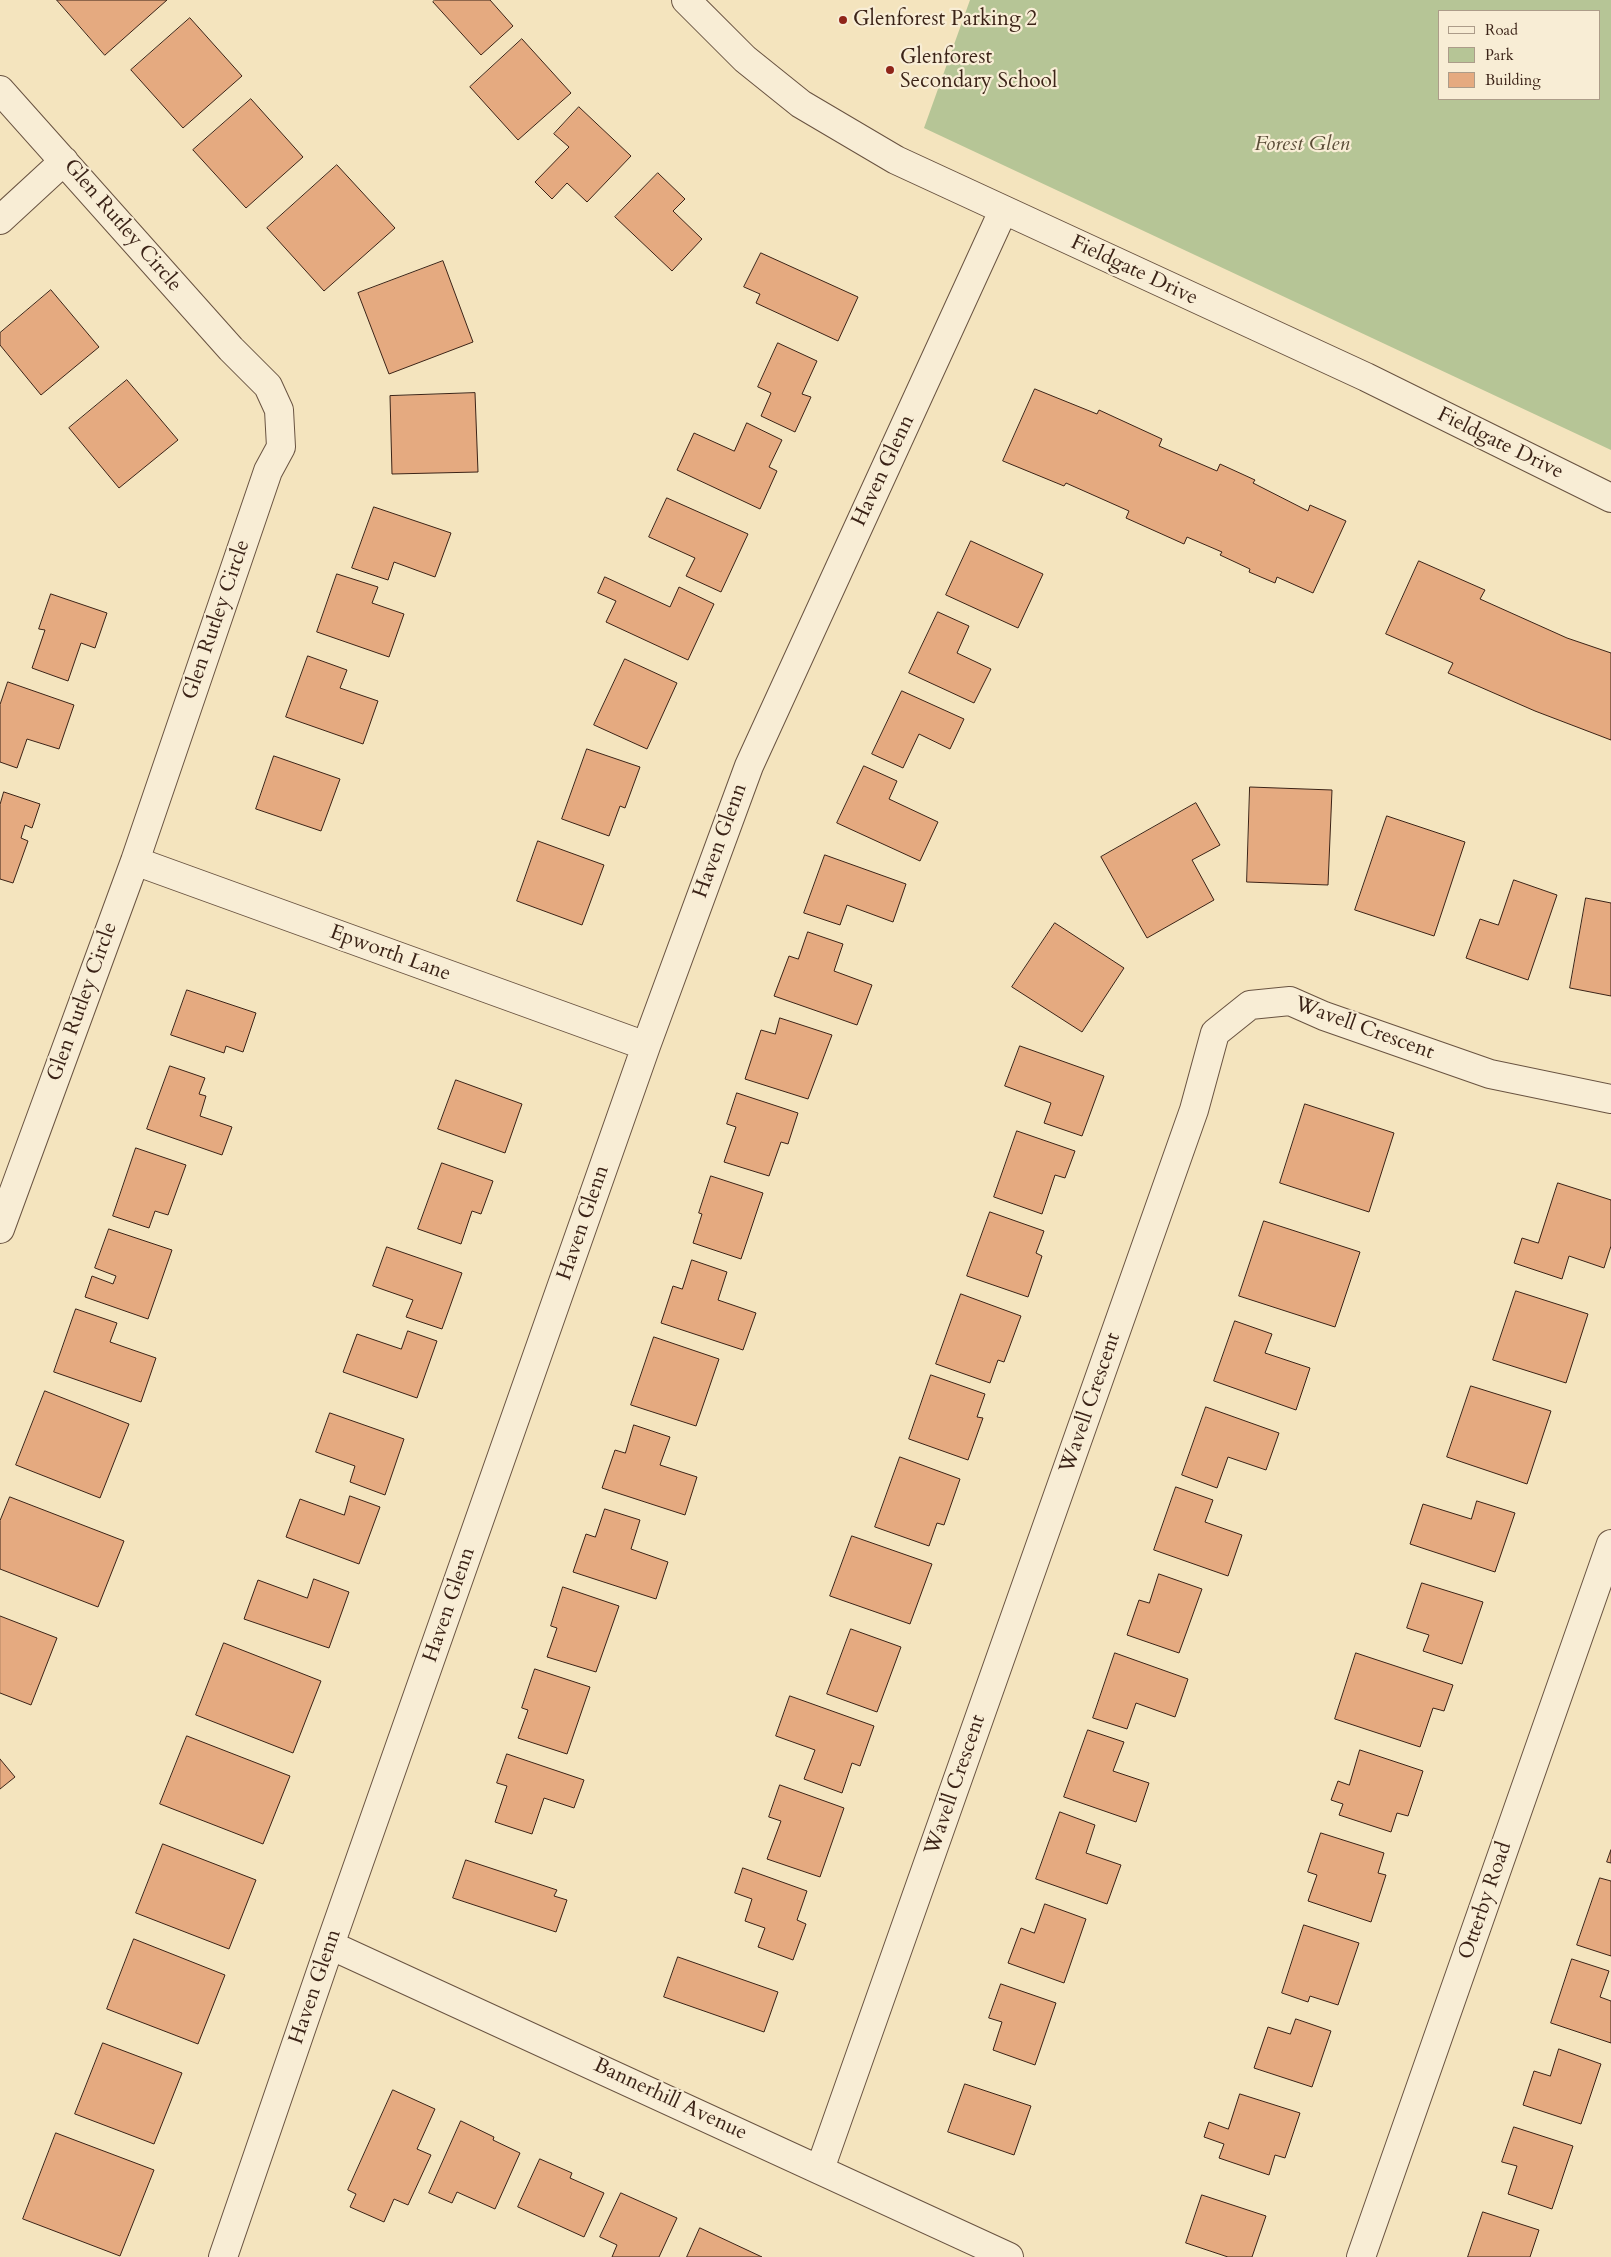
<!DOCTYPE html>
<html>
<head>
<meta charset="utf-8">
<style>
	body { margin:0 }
	#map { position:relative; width:1611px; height:2257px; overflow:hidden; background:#f4e4be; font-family:Cardo,serif }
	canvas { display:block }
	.legend { position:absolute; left:1438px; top:10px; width:162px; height:90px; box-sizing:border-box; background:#f8edd5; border:1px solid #ac9c89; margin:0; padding:6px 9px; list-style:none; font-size:15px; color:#3b2317 }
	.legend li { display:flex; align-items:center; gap:10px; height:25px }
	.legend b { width:25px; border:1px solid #ac9c89 }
</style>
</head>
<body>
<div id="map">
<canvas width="1611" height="2257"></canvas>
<ul class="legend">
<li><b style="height:6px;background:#f8edd5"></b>Road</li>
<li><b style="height:14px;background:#b6c596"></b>Park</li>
<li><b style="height:14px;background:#e5aa80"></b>Building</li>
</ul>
</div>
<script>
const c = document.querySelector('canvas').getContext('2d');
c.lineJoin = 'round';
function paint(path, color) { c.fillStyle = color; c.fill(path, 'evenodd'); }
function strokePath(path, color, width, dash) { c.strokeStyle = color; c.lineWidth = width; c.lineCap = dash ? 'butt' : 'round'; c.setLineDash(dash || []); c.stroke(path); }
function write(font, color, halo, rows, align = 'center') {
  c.font = font + ' Cardo,serif'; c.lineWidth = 4.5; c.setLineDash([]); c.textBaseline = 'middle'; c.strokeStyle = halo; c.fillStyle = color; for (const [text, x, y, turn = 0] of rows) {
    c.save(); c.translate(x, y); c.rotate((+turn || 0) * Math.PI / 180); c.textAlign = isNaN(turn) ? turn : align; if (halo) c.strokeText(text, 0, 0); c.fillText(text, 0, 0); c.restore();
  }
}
const green = new Path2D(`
	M970,0H1611V450L924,128ZM1440,11H1600V99H1440Z`);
const building = new Path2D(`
	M57,0H167L105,55Z
	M435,0H490L513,26L481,55L433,2Z
	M190,18L242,76L183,128L131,70Z
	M522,39L571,93L518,140L470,87Z
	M251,99L303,157L246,208L193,150Z
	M579,107L631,156L587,202L567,183L552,199L535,182L569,147L554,134Z
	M337,165L395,228L324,291L267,228Z
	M658,173L685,199L673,211L702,239L672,271L615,217Z
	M761,253L858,297L838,341L756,303L760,294L744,287Z
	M443,261L473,342L389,374L358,293Z
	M51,290L99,347L41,395L0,345V333Z
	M778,343L817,361L802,394L811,397L795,432L761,416L771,393L758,387Z
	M127,380L178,440L119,488L69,428Z
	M1035,389L1097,414L1099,410L1162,439L1159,446L1217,471L1220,464L1255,480L1253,483L1308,511L1310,505L1346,521L1313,593L1277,577L1275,583L1249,572L1250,569L1220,555L1222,552L1187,537L1184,544L1126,518L1129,511L1066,483L1064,486L1003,461Z
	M475,393L478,472L392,474L390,396Z
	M747,423L782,440L769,467L777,471L760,509L677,470L694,433L734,451Z
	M667,498L748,534L721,592L686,576L695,558L649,537Z
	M374,507L451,533L435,577L394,562L388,580L352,568Z
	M971,541L1043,574L1018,628L946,595Z
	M1419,561L1485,590L1480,599L1567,638L1611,653V740L1535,711L1448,673L1453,663L1386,634Z
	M337,574L378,587L372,603L404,614L389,657L317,632Z
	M605,577L670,607L679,587L714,604L688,660L606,622L616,601L598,593Z
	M51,594L107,613L95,648L81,643L68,681L32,668L45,630L39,629Z
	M938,612L969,626L957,653L991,669L974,703L909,673Z
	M308,656L347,670L340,688L378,701L363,744L286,717Z
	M625,659L677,683L647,749L594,725Z
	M8,682L74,705L59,749L27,739L17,768L0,762V705Z
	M902,691L964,719L950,749L919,734L903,768L872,754Z
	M587,749L640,767L625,808L620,806L609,836L562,819Z
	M274,756L340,779L321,831L256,809Z
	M864,766L897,781L889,799L938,822L920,861L837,823Z
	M1250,787L1332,790L1328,885L1247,882Z
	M4,792L40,804L32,828L25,825L21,838L28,841L13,883L0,879V805Z
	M1196,803L1220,845L1192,860L1214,900L1147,938L1101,857Z
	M1387,816L1465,842L1434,936L1355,910Z
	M538,841L604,865L582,925L517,901Z
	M825,855L906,884L893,922L847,905L840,925L804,913Z
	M1514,880L1557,895L1528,980L1466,958L1480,919L1498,925Z
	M1586,898L1611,903V996L1570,988Z
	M1055,923L1124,968L1082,1032L1012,987Z
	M808,932L843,944L834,971L872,985L857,1025L774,996L789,956L798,959Z
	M187,990L256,1013L243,1052L226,1046L224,1053L171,1035Z
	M780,1018L832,1035L808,1099L745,1079L761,1030L775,1034Z
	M1020,1046L1104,1076L1082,1136L1044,1123L1051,1103L1005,1086Z
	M170,1066L205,1078L199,1094L206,1096L200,1116L232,1127L222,1155L147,1129Z
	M456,1080L522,1104L505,1153L438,1129Z
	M737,1093L798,1113L788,1144L781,1142L769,1176L724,1162L736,1127L727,1124Z
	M1305,1104L1394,1133L1369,1212L1280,1183Z
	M1017,1131L1075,1151L1065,1178L1055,1175L1042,1214L994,1197Z
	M136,1148L186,1165L168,1215L155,1211L149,1228L113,1216Z
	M442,1163L493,1181L481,1214L472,1211L461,1244L418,1229Z
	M711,1176L763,1193L741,1259L693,1243L702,1214L699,1213Z
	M1558,1183L1611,1200V1246L1604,1268L1569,1256L1562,1279L1514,1263L1522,1238L1538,1243Z
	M990,1212L1044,1231L1036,1253L1042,1256L1028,1297L967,1276Z
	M1264,1221L1360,1252L1335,1327L1239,1296Z
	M109,1229L172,1250L148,1319L85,1297L92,1276L113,1284L116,1276L95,1268Z
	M387,1247L462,1273L442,1329L406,1317L413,1300L373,1286Z
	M692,1260L727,1272L718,1300L756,1313L743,1350L661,1323L673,1286L682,1289Z
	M1516,1291L1588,1314L1566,1383L1493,1360Z
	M961,1294L1021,1316L1004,1362L998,1360L990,1383L936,1364Z
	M76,1309L117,1323L110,1342L156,1358L141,1402L54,1372Z
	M1235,1321L1272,1334L1265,1353L1310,1368L1296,1410L1214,1381Z
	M408,1331L437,1341L417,1398L343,1372L357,1334L401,1349Z
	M654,1337L719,1359L696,1426L631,1405Z
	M931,1375L985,1394L977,1417L983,1418L968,1460L909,1439Z
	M1471,1386L1551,1411L1527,1484L1447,1457Z
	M45,1391L129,1424L100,1498L16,1465Z
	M1206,1407L1279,1433L1266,1470L1228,1457L1217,1488L1182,1475Z
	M330,1413L404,1439L385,1495L350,1482L355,1466L316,1452Z
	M634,1425L670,1437L660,1465L697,1477L685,1515L602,1488L615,1450L625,1453Z
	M900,1457L960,1479L944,1525L937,1523L929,1546L875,1527Z
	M1176,1487L1213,1500L1205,1522L1242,1535L1228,1576L1154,1550Z
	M350,1496L380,1507L359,1564L286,1537L300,1499L344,1515Z
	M10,1497L124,1541L98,1607L0,1569V1521Z
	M1477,1501L1515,1513L1495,1572L1410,1544L1423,1504L1471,1519Z
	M605,1509L640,1520L631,1549L668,1562L656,1599L573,1572L586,1534L595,1537Z
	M852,1536L932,1564L910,1624L830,1596Z
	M1159,1574L1202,1589L1179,1653L1127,1635L1139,1600L1149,1603Z
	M314,1579L349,1592L329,1648L244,1619L258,1580L307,1598Z
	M1422,1583L1483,1602L1462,1664L1423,1651L1429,1635L1407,1628Z
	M563,1587L619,1606L596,1672L547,1657L557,1628L551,1626Z
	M0,1616L57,1638L31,1705L0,1693Z
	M851,1629L901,1647L877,1712L827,1694Z
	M224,1643L321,1681L293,1753L196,1715Z
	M1115,1653L1188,1679L1175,1717L1136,1703L1127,1729L1093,1718Z
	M1356,1653L1453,1685L1444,1711L1433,1708L1420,1747L1335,1719Z
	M535,1669L590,1687L567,1754L518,1738L528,1710L522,1708Z
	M790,1696L874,1726L860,1766L852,1763L842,1793L804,1779L815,1750L776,1736Z
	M1088,1730L1124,1742L1113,1771L1149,1783L1136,1822L1064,1797Z
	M187,1736L290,1776L263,1844L160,1804Z
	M1360,1750L1423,1771L1408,1816L1397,1813L1391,1832L1339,1815L1343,1804L1331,1800L1338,1781L1349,1785Z
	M507,1754L584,1780L574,1808L544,1798L532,1834L495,1822L507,1786L497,1783Z
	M0,1759L15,1777L0,1789Z
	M780,1785L844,1808L820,1877L767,1859L781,1821L769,1817Z
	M1060,1812L1095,1825L1086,1853L1121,1865L1107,1904L1036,1879Z
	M1321,1833L1384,1853L1378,1873L1386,1875L1371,1922L1308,1901L1317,1875L1308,1872Z
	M163,1844L256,1880L229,1949L136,1913Z
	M1611,1850V1863L1607,1862Z
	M466,1860L557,1890L554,1896L567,1900L556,1932L453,1898Z
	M743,1868L807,1891L797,1920L806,1924L793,1960L758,1947L765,1928L745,1921L752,1899L735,1893Z
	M1600,1878L1611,1881V1956L1577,1945Z
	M1045,1904L1086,1919L1064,1983L1008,1963L1021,1928L1034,1933Z
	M1304,1925L1359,1943L1338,2005L1310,1996L1308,2002L1282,1993Z
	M134,1939L225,1975L198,2044L107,2009Z
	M678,1957L778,1992L764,2032L664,1997Z
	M1572,1959L1609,1971L1600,1997L1611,2001V2043L1551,2023Z
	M1001,1984L1056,2003L1035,2065L993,2050L1002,2022L989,2018Z
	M1296,2019L1331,2031L1312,2087L1254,2068L1268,2027L1290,2034Z
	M103,2043L182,2073L154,2144L75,2114Z
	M1559,2049L1601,2064L1581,2124L1523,2105L1534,2071L1550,2076Z
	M965,2084L1031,2106L1014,2155L948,2132Z
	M393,2090L435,2109L417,2149L431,2155L408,2205L394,2199L384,2222L350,2207L356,2194L348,2190Z
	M1240,2094L1300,2113L1285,2158L1275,2155L1269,2175L1219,2158L1224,2144L1204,2137L1209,2122L1228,2129Z
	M461,2121L494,2137L493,2140L520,2153L495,2209L457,2192L452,2203L429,2193Z
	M1514,2127L1573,2146L1552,2209L1508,2194L1517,2166L1502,2162Z
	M56,2133L154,2170L120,2256L23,2219Z
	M540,2159L572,2173L570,2178L604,2193L584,2237L518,2207Z
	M621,2193L677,2218L659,2257H612L617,2245L600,2237Z
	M1202,2195L1266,2216L1252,2257H1228L1186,2243Z
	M1483,2212L1539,2230L1530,2257H1468Z
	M700,2228L762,2257H687Z`);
const minor = new Path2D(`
	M686,0L745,59L801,104L896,160L1366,377L1611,498
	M0,90L231,349L268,386L279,410L281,447L268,471L135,861L0,1229
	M0,220L64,161
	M135,861L646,1046
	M330,1945L1009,2257
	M820,2169L1194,1110L1215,1033L1250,1005L1290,1001L1324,1016L1490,1074L1611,1099
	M223,2257L330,1945L646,1046L749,766L1003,211
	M1361,2257L1611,1544`);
const markers = [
	[843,20,5,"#8f2418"],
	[890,70,5,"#8f2418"]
];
const poiNames = [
	["Glenforest Parking 2",853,20],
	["Glenforest",900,58],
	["Secondary School",900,82]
];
const parkNames = [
	["Forest Glen",1302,145]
];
const streetNames = [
	["Glen Rutley Circle",122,226,49],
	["Fieldgate Drive",1134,271,25],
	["Fieldgate Drive",1500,444,26],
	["Haven Glenn",884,471,-65],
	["Glen Rutley Circle",217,620,-71],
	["Haven Glenn",721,841,-70],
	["Epworth Lane",390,954,20],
	["Glen Rutley Circle",83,1002,-70],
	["Wavell Crescent",1364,1029,20],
	["Haven Glenn",584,1223,-71],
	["Wavell Crescent",1091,1403,-71],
	["Haven Glenn",450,1605,-71],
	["Wavell Crescent",956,1785,-71],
	["Otterby Road",1486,1901,-71],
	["Haven Glenn",316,1987,-71],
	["Bannerhill Avenue",670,2100,25]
];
paint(green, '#b6c596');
paint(building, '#e5aa80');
strokePath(building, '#3b2317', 1);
strokePath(minor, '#695341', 30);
strokePath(minor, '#f8edd5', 28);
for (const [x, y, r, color] of markers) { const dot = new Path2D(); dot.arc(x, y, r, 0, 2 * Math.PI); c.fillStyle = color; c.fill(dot); strokePath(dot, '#f8edd5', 2); }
write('21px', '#3b2317', '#f8edd5', poiNames, 'left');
write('italic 21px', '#5a4c37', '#f8edd5', parkNames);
write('21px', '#3b2317', '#f8edd5', streetNames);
</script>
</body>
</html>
